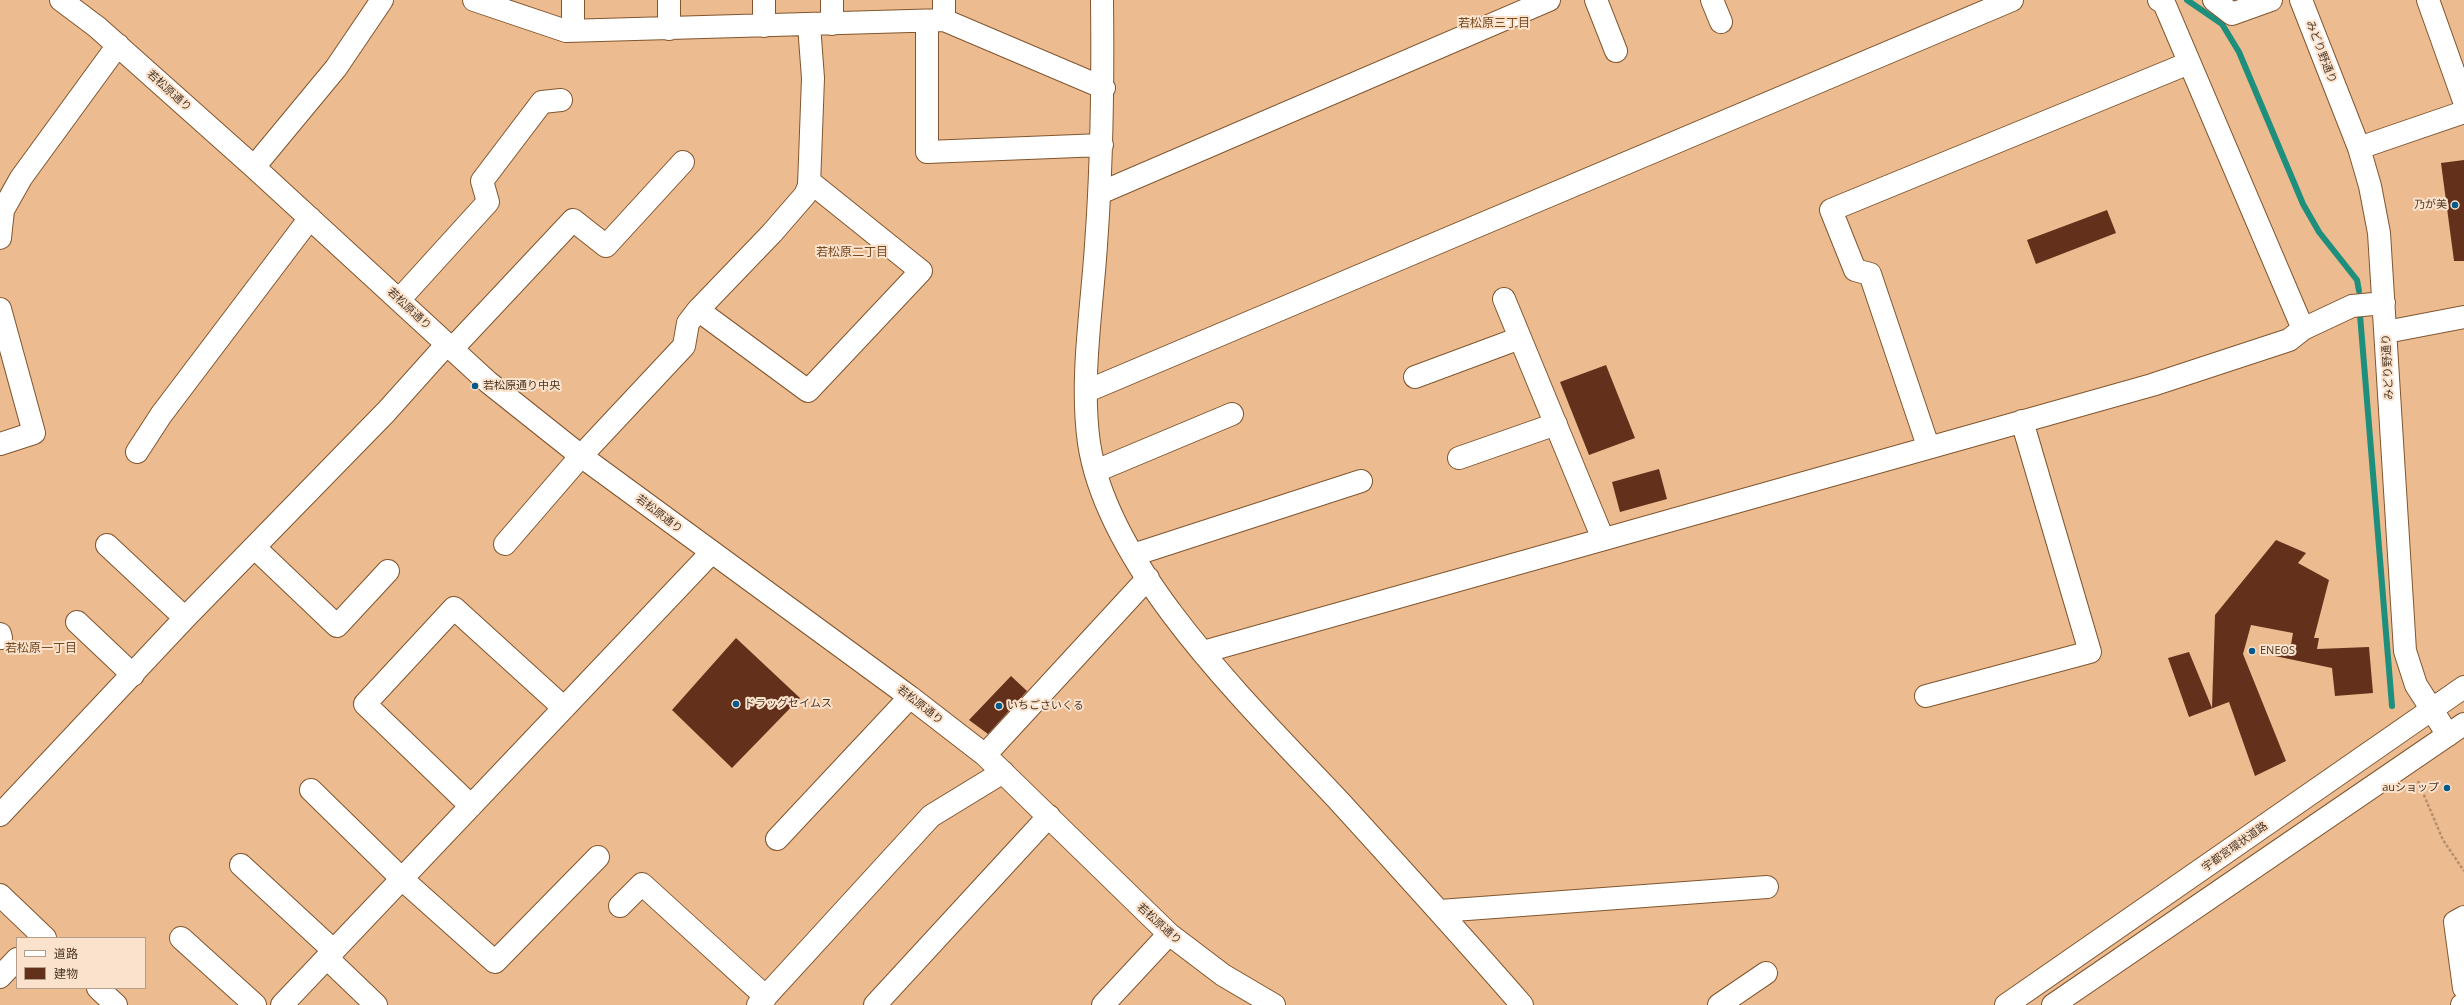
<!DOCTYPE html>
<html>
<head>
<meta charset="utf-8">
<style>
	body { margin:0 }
	#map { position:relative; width:2464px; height:1005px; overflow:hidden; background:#ecbb90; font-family:"Open Sans","Noto Sans JP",sans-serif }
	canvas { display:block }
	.legend { position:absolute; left:16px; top:937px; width:130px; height:52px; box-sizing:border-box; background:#fbe2cc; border:1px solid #b49d89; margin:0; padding:5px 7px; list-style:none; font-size:12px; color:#493624 }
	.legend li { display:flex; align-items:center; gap:8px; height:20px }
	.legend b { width:20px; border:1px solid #b49d89 }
</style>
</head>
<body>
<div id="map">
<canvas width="2464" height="1005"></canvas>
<ul class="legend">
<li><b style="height:5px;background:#fff"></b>道路</li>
<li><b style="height:11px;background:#63311b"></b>建物</li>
</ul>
</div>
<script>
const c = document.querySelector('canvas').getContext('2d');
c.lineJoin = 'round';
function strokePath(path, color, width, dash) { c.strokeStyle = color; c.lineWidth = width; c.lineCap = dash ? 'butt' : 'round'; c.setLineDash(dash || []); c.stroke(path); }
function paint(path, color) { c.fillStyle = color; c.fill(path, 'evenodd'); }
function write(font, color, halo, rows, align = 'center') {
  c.font = font + ' "Open Sans","Noto Sans JP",sans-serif'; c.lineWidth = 4; c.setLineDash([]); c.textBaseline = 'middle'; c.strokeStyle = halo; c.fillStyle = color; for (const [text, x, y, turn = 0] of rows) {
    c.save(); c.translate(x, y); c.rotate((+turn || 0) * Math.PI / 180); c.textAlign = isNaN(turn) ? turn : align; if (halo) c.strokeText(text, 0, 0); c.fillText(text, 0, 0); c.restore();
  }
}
const stream = new Path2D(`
	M2187,0L2222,24L2239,52L2303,204L2319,232L2357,280L2359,291
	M2360,315L2392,706`);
const building = new Path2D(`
	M2464,160V261H2454L2441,163Z
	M2107,210L2116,233L2036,264L2027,240Z
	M1606,365L1635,438L1589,455L1560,382Z
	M1659,469L1667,499L1620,512L1612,482Z
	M2276,540L2306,553L2298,563L2329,580L2314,638H2319L2317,649L2369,647L2373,693L2335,696L2332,668L2275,656V650H2290L2293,633L2251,625L2243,654L2286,761L2255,776L2229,702L2189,717L2168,658L2189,652L2212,708L2215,615Z
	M736,638L800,698L732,768L672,710Z
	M1011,676L1027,691L988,734L969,720Z`);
const path = new Path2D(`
	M2418,781L2443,840L2464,871`);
const minor = new Path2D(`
	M61,0L97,27L254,167L488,382L581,456L910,697L985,755L1169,934L1223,975L1274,1005
	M474,0L566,31L944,20L1104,88
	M573,0V30
	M764,0V26
	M944,0V20
	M1102,0C1103,82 1102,163 1096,245C1092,308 1080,380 1089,443C1108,571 1253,709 1339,801C1401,869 1462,936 1522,1005
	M1596,0L1616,51
	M1712,0L1721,22
	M2159,0L2164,3L2303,329L2352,306L2384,303
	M2214,0L2232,14L2271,0
	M2301,0L2359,148L2370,186L2379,233L2405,651L2416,685L2448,735
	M2428,0L2464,101
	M927,21V152L1102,145
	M832,24V0
	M669,29V0
	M2359,148L2464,112
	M254,167L336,68L382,0
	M1100,193L1549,0
	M0,238L3,210L21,178L118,45
	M1504,299L1603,539
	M399,300L488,202L482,181L542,102L561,100
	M0,309L34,433L0,444
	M698,310L808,391L921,271L809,181
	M2386,332L2464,317
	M452,349L573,220L606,246L683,162
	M1415,377L1520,338
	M1087,391L2012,0
	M1928,446L1870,274L1855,270L1831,210L2189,63
	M137,452L161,415L310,218
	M1459,458L1556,424
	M1096,471L1232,414
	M505,544L581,456L684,346L688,323L698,310L772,233L805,195L809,186L813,78L809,25
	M107,545L185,618
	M254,547L337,626L388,571
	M1133,555L1361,481
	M77,622L133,675
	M0,634L1,638
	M1203,652L2152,385L2289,340L2303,329
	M1926,696L2090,652L2022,421
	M985,755L1148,578
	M311,790L402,879L495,962L598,857
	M471,806L365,704L454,608L564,708
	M0,815L185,618L386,412L447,344
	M777,839L910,697
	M241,865L334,951
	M0,895L45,938
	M620,906L642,884L766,997
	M1440,911L1767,887
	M2464,917L2455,922L2464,988
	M181,938L255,1005
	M327,958L376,1005
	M0,977L17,959
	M98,988L116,1005
	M282,1005L711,553
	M758,1005L931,816L1003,772
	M875,1005L1049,816
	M1103,1005L1169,934
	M1719,1005L1766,973
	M2462,1005L2464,1004`);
const highway = new Path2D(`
	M2006,1005L2464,687
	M2053,1005L2464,724`);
const markers = [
	[2455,205,4,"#015a8c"],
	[475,386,4,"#015a8c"],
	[2252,651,4,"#015a8c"],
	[736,704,4,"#015a8c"],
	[999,706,4,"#015a8c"],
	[2447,788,4,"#015a8c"]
];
const streetNames = [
	["みどり野通り",2321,52,69],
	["若松原通り",169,91,42],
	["若松原通り",409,309,43],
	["みどり野通り",2388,367,-93],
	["若松原通り",659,514,37],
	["若松原通り",920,705,38],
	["宇都宮環状道路",2235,847,-35],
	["若松原通り",1159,924,42]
];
const poiNames = [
	["乃が美",2447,205,"right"],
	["若松原通り中央",483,386],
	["ENEOS",2260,651],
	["ドラッグセイムス",744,704],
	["いちごさいくる",1007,706],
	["auショップ",2439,788,"right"]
];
const neighbourhoodNames = [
	["若松原三丁目",1494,24],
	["若松原二丁目",852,253],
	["若松原一丁目",41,649]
];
strokePath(stream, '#1f8f7d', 6);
paint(building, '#63311b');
strokePath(minor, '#81562e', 24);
strokePath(highway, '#81562e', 24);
strokePath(path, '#b58e6c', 2.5, [3, 2]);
strokePath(minor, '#fff', 22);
strokePath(highway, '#fff', 22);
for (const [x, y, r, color] of markers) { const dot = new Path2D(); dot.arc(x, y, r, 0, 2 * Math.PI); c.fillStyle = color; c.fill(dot); strokePath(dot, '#fbe2cc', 1.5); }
write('11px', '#493624', '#fbe2cc', streetNames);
write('11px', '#493624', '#fbe2cc', poiNames, 'left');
write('12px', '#744a21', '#fbe2cc', neighbourhoodNames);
</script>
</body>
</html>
